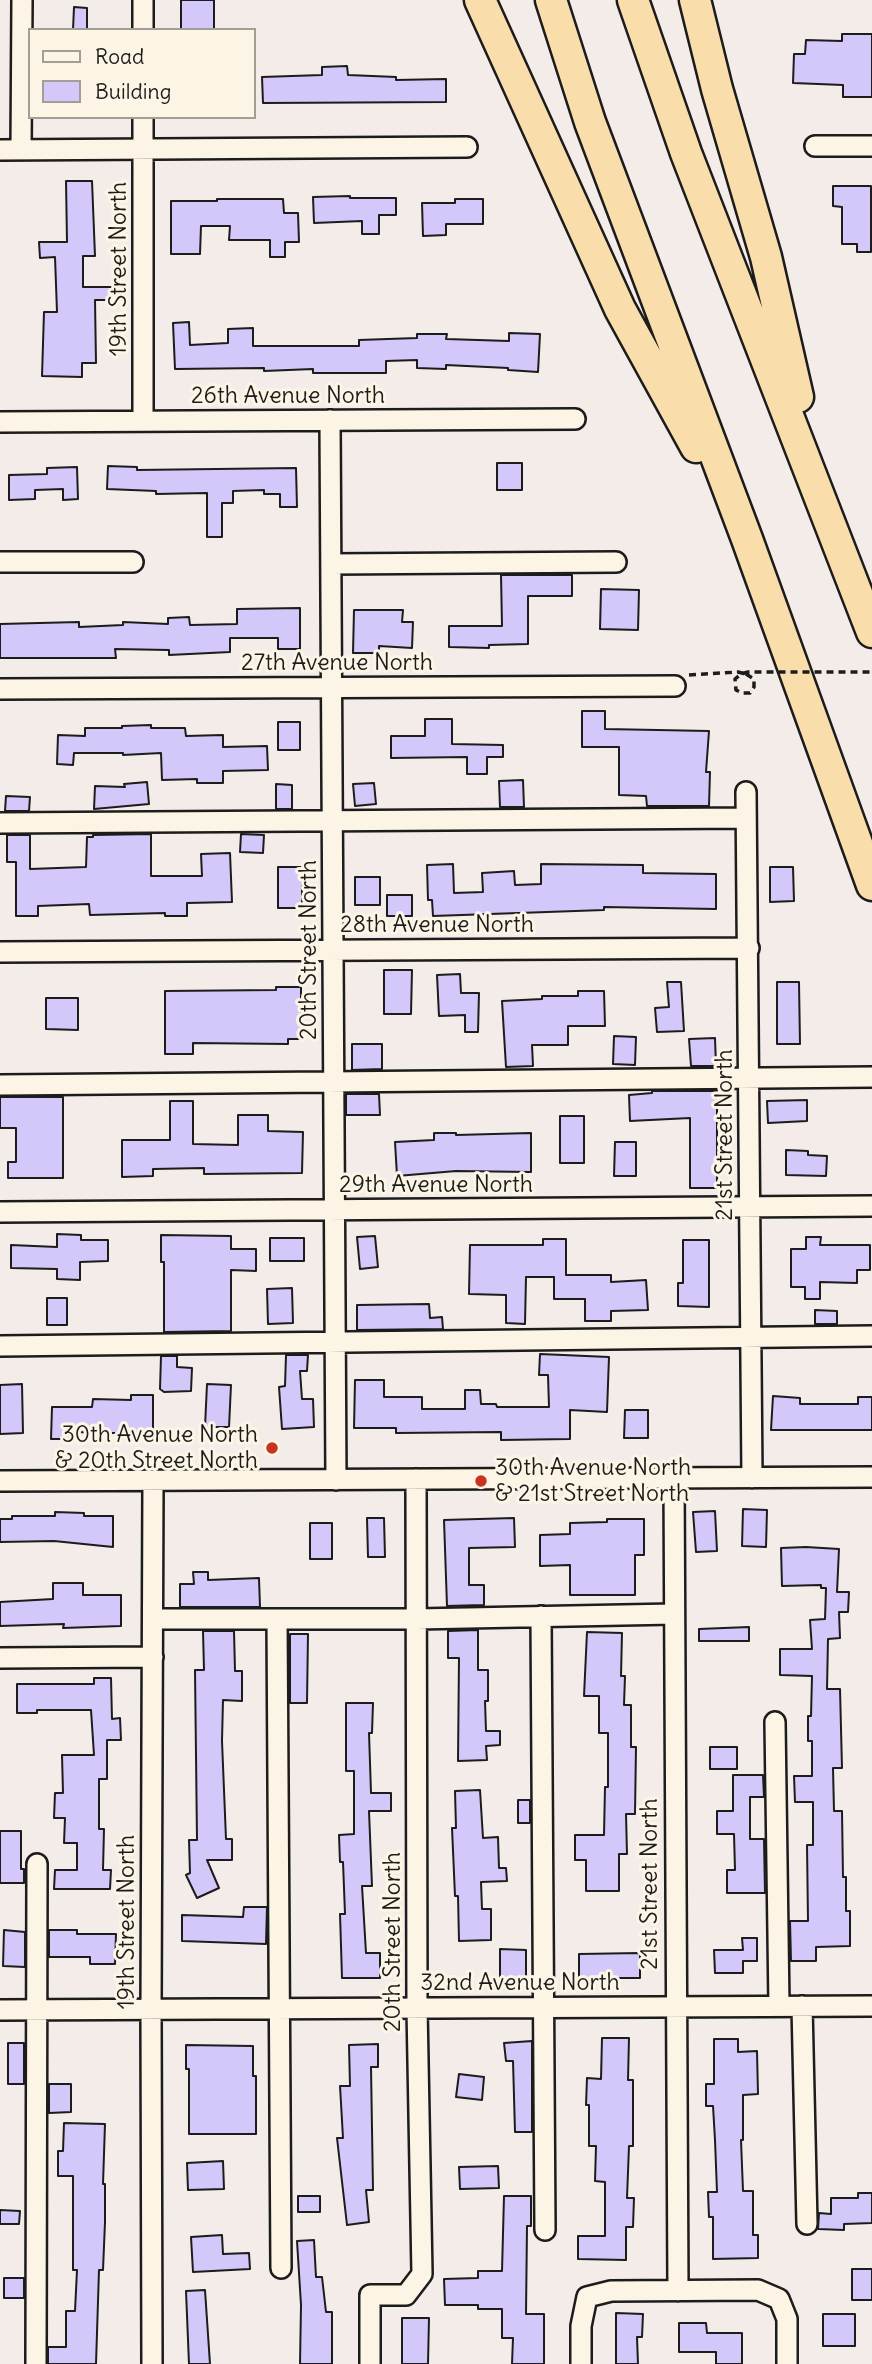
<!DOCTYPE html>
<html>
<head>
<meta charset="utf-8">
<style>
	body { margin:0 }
	#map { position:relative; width:872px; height:2364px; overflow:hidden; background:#f4ece9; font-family:Delius,sans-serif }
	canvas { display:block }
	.legend { position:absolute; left:28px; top:28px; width:228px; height:91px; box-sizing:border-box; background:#fcf5e5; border:2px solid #a29e95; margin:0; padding:9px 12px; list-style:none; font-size:21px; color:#1c1c1c }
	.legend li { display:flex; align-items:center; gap:14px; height:35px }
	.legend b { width:35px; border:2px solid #a29e95 }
</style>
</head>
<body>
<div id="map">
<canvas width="872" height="2364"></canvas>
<ul class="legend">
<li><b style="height:9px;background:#fcf5e5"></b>Road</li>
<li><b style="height:19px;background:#d4c8fa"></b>Building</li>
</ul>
</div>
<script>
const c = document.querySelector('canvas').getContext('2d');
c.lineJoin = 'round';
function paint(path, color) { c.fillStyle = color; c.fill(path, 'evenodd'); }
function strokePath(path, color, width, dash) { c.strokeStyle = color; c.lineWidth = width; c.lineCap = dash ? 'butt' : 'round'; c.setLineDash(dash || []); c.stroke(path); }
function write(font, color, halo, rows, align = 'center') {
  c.font = font + ' Delius,sans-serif'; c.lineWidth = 6; c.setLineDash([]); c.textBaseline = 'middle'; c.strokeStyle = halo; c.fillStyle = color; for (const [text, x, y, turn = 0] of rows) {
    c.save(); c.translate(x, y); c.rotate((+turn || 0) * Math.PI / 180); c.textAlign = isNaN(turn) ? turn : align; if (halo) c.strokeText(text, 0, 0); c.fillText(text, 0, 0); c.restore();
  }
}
const building = new Path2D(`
	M181,0H214V30H181Z
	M74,7L87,8V30H73Z
	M842,34H872V97H843V85L793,83L794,54H805L806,40L842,41Z
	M347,66L348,75L396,77V80L446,79V102L263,103L262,77L322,75V67Z
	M66,181H92L95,256H83V287H124V300H95L96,363H82V377L42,376L44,312H57L55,257L40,258L39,242H67Z
	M833,186H871V252H857V244H842V207L833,206Z
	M350,196V198H396V215H379V234H362V221L314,223L313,197Z
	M217,199H283L284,213H298L299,242H285V257H270V240H229L230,226H201L200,254H171V201H217Z
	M455,199H483V224H446V235L423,236L422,203H455Z
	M189,322L190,345L228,343V329L253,328V346H359V340L417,338V334H447L446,339L509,341V333L540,334L538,372L508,370V368L446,365V369L417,368V360L386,361V373H313V369L264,371V368L175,369L173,323Z
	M497,463H522V490H497Z
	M108,466L137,467V470L296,468L297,507H280V494H264V490L233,491V503H222V537H207V493L156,494V491L107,489Z
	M77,467L78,499L63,500V489L35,490V499L9,500V475L47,474V468Z
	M501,575H572V596H528V644L489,645V648L449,647V626H502Z
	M601,589L639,590L638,630L600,629Z
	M300,608V649H278V638H230V652L169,655V650L115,649L116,658H0V624L79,622V627L123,625V622L168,624V618L189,617L190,625L237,624V609Z
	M354,610H403L402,622H413L412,648L379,646V653H353Z
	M582,711H605V729L709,731L706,772H710L709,806H647L646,796L619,795V747H582Z
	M425,719H452V744L503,745V757H487V774H467V757L391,758V736H425Z
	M278,722H300V750H278Z
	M151,725V728H185L186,736L223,735V747L267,746L268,770L223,771V783H197V779L162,780L161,753L123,755V753H74L73,765L57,764L58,735L85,736V728H122V726Z
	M523,780L524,807H500L499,781Z
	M147,782L149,804L94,809L95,786L125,787L124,784Z
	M374,783L376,804L355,806L353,784Z
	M276,784L292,785V809H276Z
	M6,796L30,797L29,811H5Z
	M151,834V876H202L201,854L230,853L232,902L187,903V916H165V913L90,915L89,904L38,906V916H16V862H7V835H30V869L86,867L87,837H93V835Z
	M241,834L264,835L263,853L240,852Z
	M453,864L454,893L483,892L482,873L514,871L515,885L541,884V864L643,865V873L716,874V909L604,907V910L433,916L432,900H428L427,865Z
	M278,867H302V908H278Z
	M770,867H793L794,901L770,902Z
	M355,877H380V905H355Z
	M387,895H412V916H387Z
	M384,970H412L411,1014H384Z
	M460,974L461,993H479L478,1032H465V1015L439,1016L437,975Z
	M667,982H681L684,1031L657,1032L655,1008L669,1007Z
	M777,982H799L800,1044H777Z
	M276,987H301V1039H288V1044L193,1043V1054H165V991L276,990Z
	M578,991H604L605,1026H568V1045H532L533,1066L506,1067L502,1001L542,999V996H578Z
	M46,998H78V1030L46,1029Z
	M614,1036L636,1037L635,1065L613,1064Z
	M715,1038L716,1066H691L689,1039Z
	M352,1044H382V1069L352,1070Z
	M652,1091H717V1188H690V1118L630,1121L629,1095L652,1093Z
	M346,1094H379L380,1115H346Z
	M0,1097H63V1178H8V1162H16V1128H0Z
	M807,1100V1121L768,1123L767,1101Z
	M170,1101H193V1144L238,1145V1115H268V1131L303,1132L302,1173L204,1174V1168L153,1169V1176L122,1177V1140H170Z
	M560,1116H584V1163H560Z
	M434,1133H456V1135L531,1133V1172L456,1171L397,1176L395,1142L434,1140Z
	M615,1142H636V1176H614Z
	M786,1150L808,1151V1155L827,1156L826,1176L786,1175Z
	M57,1234L81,1235V1240H108V1261L80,1262V1280L57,1279V1269L11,1268V1245L57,1247Z
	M161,1235L231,1236V1249H256V1271L231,1270V1331L164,1332V1262H161Z
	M375,1236L378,1267L360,1269L357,1237Z
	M806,1237H821L820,1245H870V1270H857V1283L820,1282V1299H805V1287H791V1249H806Z
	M270,1238H304V1261H270Z
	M543,1239H566V1275H611V1282L646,1280L648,1310L611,1311V1321H585V1299H554V1277H526L525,1324L506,1323V1295L469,1294L470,1245H543Z
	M683,1240H709V1307L678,1306V1283H683Z
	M292,1288L293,1323L268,1324L267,1289Z
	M47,1298H67V1325H47Z
	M429,1304L430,1318L442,1317L443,1329L357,1330V1305Z
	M815,1310L837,1311V1324H815Z
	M540,1354L609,1357L607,1412L570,1410V1439L501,1440V1432L396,1433V1428H354L355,1380H384V1397H422V1409H465V1390H480L481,1404H496L497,1407H549L548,1375H539Z
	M286,1355H308L307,1371H300L302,1399H313L314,1427L282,1429L279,1387L285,1386Z
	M161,1356H177V1367L192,1368L191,1391L164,1392L160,1389Z
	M22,1384L23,1433L0,1434V1385Z
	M207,1384L231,1385L229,1427H205Z
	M131,1395H153V1434L73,1432V1439H51L52,1407H92L93,1399L131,1400Z
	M773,1396L800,1398V1404H858V1397H872V1430H771Z
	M625,1410H648V1438H624Z
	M743,1509L767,1510L766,1547L742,1546Z
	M715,1511L717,1551L696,1552L693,1512Z
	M55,1512L84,1513V1516H113V1547L54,1541L0,1542V1519H12V1516H55Z
	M367,1518H384L385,1557H368Z
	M514,1518L515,1547L469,1548V1585H484V1605L447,1606L444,1520Z
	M607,1519H644V1555H635V1595H570V1565L540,1566V1535L570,1534V1523L607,1522Z
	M310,1523H332V1559H310Z
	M806,1547L839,1549L837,1592H849L848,1612H839L840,1638L828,1639L827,1689H840L842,1768H833L834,1811H842L843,1877H846V1911H850V1946L816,1947V1961H791L790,1921H808L807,1845H813V1802H795L794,1776H812V1741H808V1716H811L812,1676L780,1675V1649H812L810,1620L825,1619L826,1588H821V1585L782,1586L781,1548Z
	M193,1572H208V1580L259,1578L260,1607H180V1584H194Z
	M53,1583H83V1595H121V1626L63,1628L64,1624L0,1626V1602L53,1599Z
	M749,1627V1641H699V1629Z
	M478,1630V1670H488V1701H485L486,1731H500V1745L486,1746L487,1760L458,1761L459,1658H448V1631Z
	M203,1631H234L235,1671H242V1701L223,1700L222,1741L226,1839H232V1860H207L219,1888L197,1898L186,1875L190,1873L189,1840H197L195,1670H204Z
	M587,1632L622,1633L621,1676H625L624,1705H631V1747H636L635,1814H626L627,1854H619V1891H586V1860H575V1835H604L605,1787H608V1733H599V1696H584Z
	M290,1634H308L307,1703H290Z
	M94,1678H111L112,1719L120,1718L121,1740H107V1779H99V1829H104L103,1870H111L110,1889H54L55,1870H77V1843H64L65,1818H54L55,1793H63L62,1755H94L91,1710H37V1713H17V1684H94Z
	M346,1703H373L372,1733H369L371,1793H391V1811H369L372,1886H362L366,1953H380V1978H342L340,1914H345L343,1862H340L339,1835L354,1834V1771H346Z
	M710,1747H737V1769H710Z
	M733,1775H763L764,1797H750V1839H764L765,1893H727V1870H735L734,1834H717V1811H733Z
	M480,1790L483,1838L498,1837L499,1868H506L507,1881L481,1882L482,1909H491V1940L459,1941L458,1896H455L452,1828H456L455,1791Z
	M518,1800H530V1823H518Z
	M0,1831H21V1869H24V1883H0Z
	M244,1907H267L266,1944L182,1941V1915L243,1917Z
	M4,1930L25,1932V1967L3,1966Z
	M49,1930H77V1934H116L115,1964H90V1957H49Z
	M742,1938H757V1961H743V1973H715L714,1950H743Z
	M500,1949L526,1950V1981L500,1980Z
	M640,1953V1978H579V1954Z
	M602,2038H629L628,2080H633V2146H629L627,2198H634L633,2227H626V2260L578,2259V2236H605V2182L595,2181L596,2146H589V2105H586L587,2078L601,2079Z
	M714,2039H738V2052L757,2051L758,2094L743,2095V2140H741L743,2191H753V2235H758V2258L713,2259V2217H709L708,2192H717L715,2140L713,2106H706V2084H714Z
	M532,2041V2132H515L513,2061H506L504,2043Z
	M8,2043H24V2084H8Z
	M378,2044V2067H371L373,2190H366L369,2222L347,2225L337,2138H343L340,2086H350L349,2045Z
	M186,2045L253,2046V2076H256V2134H189V2069H186Z
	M459,2074L484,2077L482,2100L456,2097Z
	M49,2084H71V2112L49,2113Z
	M64,2123L105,2124L103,2184H105V2222L103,2270H99L96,2364H48V2347H66V2311H75L77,2270H73V2176H58V2151H63Z
	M223,2161L224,2189L188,2190L187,2163Z
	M498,2166L499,2188L460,2189L459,2167Z
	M858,2193H872V2223L844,2224V2230L818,2229L819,2213L831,2214V2198H858Z
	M298,2196H320V2212H298Z
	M504,2196H531V2226H527L526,2314H544V2364H512L513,2338H502V2309H478V2305H445L444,2279L478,2278V2271H502Z
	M0,2210L20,2211L19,2224H0Z
	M222,2235L223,2254L249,2253L250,2269L193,2272L191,2237Z
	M314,2240L316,2277H322L326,2312H332V2364H300L301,2305L297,2241Z
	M852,2269H872V2300H852Z
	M4,2278H24V2298H4Z
	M205,2290L210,2364H189L186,2291Z
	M616,2313L643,2314L642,2337H637L638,2364H616Z
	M823,2314H855V2346H823Z
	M402,2318H429L428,2364H402Z
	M679,2323H706L707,2333H742V2364H716V2352H679Z`);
const path = new Path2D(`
	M689,675L738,672L746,674`);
const minor = new Path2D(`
	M143,0V30
	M143,117V421
	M815,146H872
	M0,150L467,147
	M21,150L22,0
	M330,420L336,1480
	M0,422L575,419
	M0,562H133
	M331,564L616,562
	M0,689L675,686
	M746,792L752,1478
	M0,823L746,818
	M0,952L749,948
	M0,1085L872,1077
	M0,1212L872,1206
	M0,1346L872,1336
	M674,1478L678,2291
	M0,1481L872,1477
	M541,1616L545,2230
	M153,1619H416L674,1614
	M277,1619L281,2268
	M0,1658L153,1657
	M775,1722L779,2006
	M802,2006L807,2224
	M0,2010L872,2006
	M36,2364L37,1864
	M152,2364L151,2009L153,1481
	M370,2364V2295H406L422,2274L417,2008L416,1479
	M581,2364V2326L587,2297L611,2291L758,2290L779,2299L787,2319V2364`);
const highway = new Path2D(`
	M480,0L620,309L696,447
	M551,0L590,122L747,539L872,885
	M633,0L686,153L872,632
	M695,0L717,89L766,257L798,397`);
const pathBridge = new Path2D(`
	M746,674L754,679V687L750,693H742L736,690L735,679L741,674L748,672H872`);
const markers = [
	[272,1448,7,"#c8321e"],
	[481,1481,7,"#c8321e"]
];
const streetNames = [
	["19th Street North",119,269,-90],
	["26th Avenue North",288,396],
	["27th Avenue North",337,663],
	["28th Avenue North",437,925],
	["20th Street North",309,950,-90],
	["21st Street North",725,1135,-90],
	["29th Avenue North",436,1185],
	["21st Street North",650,1884,-90],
	["19th Street North",127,1922,-90],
	["20th Street North",393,1942,-90],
	["32nd Avenue North",520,1983]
];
const poiNames = [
	["30th Avenue North",258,1435],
	["& 20th Street North",258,1461],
	["30th Avenue North",495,1468,"left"],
	["& 21st Street North",495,1494,"left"]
];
paint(building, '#d4c8fa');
strokePath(building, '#1c1c1c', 2);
strokePath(minor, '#1c1c1c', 24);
strokePath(highway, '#1c1c1c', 35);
strokePath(path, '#1c1c1c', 3.5, [7, 5]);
strokePath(minor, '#fcf5e5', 19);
strokePath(highway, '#f9deab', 30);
strokePath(pathBridge, '#1c1c1c', 3.5, [7, 5]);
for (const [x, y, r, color] of markers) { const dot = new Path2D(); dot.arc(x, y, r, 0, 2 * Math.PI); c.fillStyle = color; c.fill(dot); strokePath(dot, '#fcf5e5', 2.5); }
write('23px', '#1c1c1c', '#fcf5e5', streetNames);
write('23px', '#1c1c1c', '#fcf5e5', poiNames, 'right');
</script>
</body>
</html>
